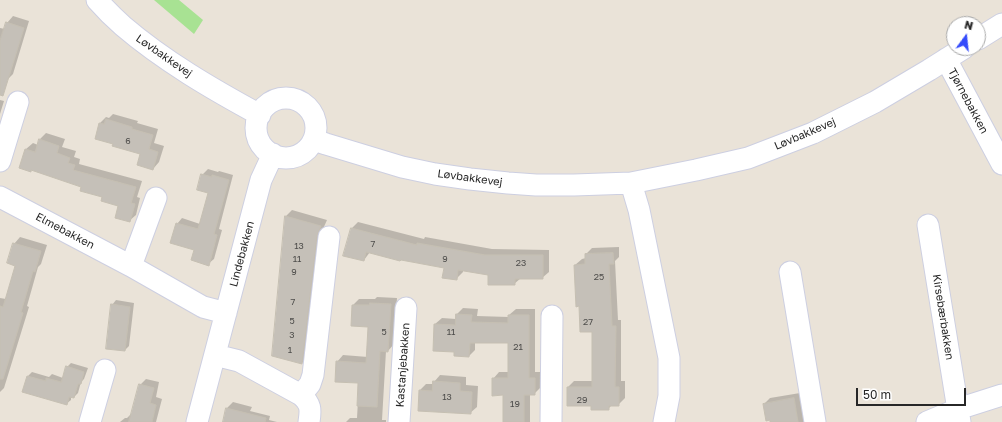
<!DOCTYPE html>
<html>
<head>
<meta charset="utf-8">
<style>
	body { margin:0 }
	#map { position:relative; width:1002px; height:422px; overflow:hidden; background:#eae3d8; font-family:"Golos Text",sans-serif }
	canvas { display:block }
	.north { position:absolute; left:946px; top:16px; width:40px; height:40px; box-sizing:border-box; background:#fff; border:1px solid #a9a9a9; border-radius:50%; rotate:15deg; font-size:11px; font-weight:700; line-height:16px; text-align:center; color:#272727 }
	.north::after { content:''; display:block; margin:auto; width:14px; height:18px; background:#344bfb; clip-path:polygon(50% 0,100% 100%,50% 72%,0 100%) }
	.scale { position:absolute; left:856px; top:388px; width:110px; height:18px; box-sizing:border-box; border:2px solid #272727; border-top:0; padding-left:5px; font-size:12px; line-height:14px; white-space:nowrap; color:#272727; -webkit-text-stroke:3px #fff; paint-order:stroke }
</style>
</head>
<body>
<div id="map">
<canvas width="1002" height="422"></canvas>
<div class="north">N</div>
<div class="scale">50 m</div>
</div>
<script>
const c = document.querySelector('canvas').getContext('2d');
c.lineJoin = 'round';
function paint(path, color) { c.fillStyle = color; c.fill(path, 'evenodd'); }
function strokePath(path, color, width, dash) { c.strokeStyle = color; c.lineWidth = width; c.lineCap = dash ? 'butt' : 'round'; c.setLineDash(dash || []); c.stroke(path); }
function write(font, color, halo, rows, align = 'center') {
  c.font = font + ' "Golos Text",sans-serif'; c.lineWidth = 3.5; c.setLineDash([]); c.textBaseline = 'middle'; c.strokeStyle = halo; c.fillStyle = color; for (const [text, x, y, turn = 0] of rows) {
    c.save(); c.translate(x, y); c.rotate((+turn || 0) * Math.PI / 180); c.textAlign = isNaN(turn) ? turn : align; if (halo) c.strokeText(text, 0, 0); c.fillText(text, 0, 0); c.restore();
  }
}
const green = new Path2D(`
	M154,0H179L203,20L194,34Z`);
const shadow = new Path2D(`
	M13,16L29,21L13,74L7,80L0,78V28L5,29L7,23Z
	M0,100L4,101L0,114Z
	M113,114L138,121L137,123L158,129L154,143L164,146L159,162L153,169L141,154L114,143L100,123L106,117L109,118Z
	M46,133L65,139L62,147L76,151L74,157L80,159L79,164L142,181L137,197L140,198L136,215L129,221L119,206L82,186L32,169L31,171L20,167L26,149L33,143L38,145L40,139Z
	M208,169L218,172L219,171L233,175L219,229L222,230L214,259L208,264L195,249L177,224L182,218L200,224L209,193L202,175Z
	M292,210L327,220L323,229L308,357L302,363L286,216Z
	M358,222L424,239L425,237L492,249L549,250V272L542,278H521L514,284L489,274L463,270V272L456,279L445,267L370,252L364,260L352,228Z
	M20,237L47,245L41,264L38,267L27,306L29,307L4,388L0,392V298L6,299L16,265L14,244Z
	M619,247V257L615,261L618,320H621V381H625V398L618,405H612L608,409L592,405L568,387L574,381H593V331L580,305L575,265L582,259L586,258V254L592,248Z
	M377,297L397,298L394,344L388,351H386L382,420H386V422H346L350,418H357L359,382L337,362L343,355L368,357L369,326L352,325L353,305L359,299H375Z
	M116,300L134,303L129,346L125,350L112,305Z
	M463,308L478,309L477,316L509,317V315L516,309H535V372H541V387L534,394H530V422H504V394L493,379L499,372H509V342H475V350L469,356L455,351L435,324L442,318L456,319L457,314Z
	M71,363L88,368L84,379L81,382L78,393L74,397L71,396V400L66,404L24,391L28,376L32,372L49,377L52,374L63,378L67,367Z
	M440,375L466,377V385L478,386L477,407L470,413L420,390L426,384H434V382Z
	M146,379L159,382L156,397L162,399L156,422H120L125,418H127L132,413L140,385Z
	M800,393L806,422H771L764,404L770,398Z
	M233,402L252,407L250,411L270,416L269,420L277,422H224L227,408Z`);
const building = new Path2D(`
	M6,22L24,28L3,96L0,95V41Z
	M106,119L132,127V129L153,135L149,149L158,152L153,170L137,165L140,154L112,146L113,144L95,139L99,123L104,124Z
	M39,139L59,146L57,153L70,158L68,163L75,165L73,170L136,187L131,203L135,204L130,222L115,218L118,206L101,201L102,197L80,191L81,187L31,170V172L19,168L25,149L35,152Z
	M201,174L212,177V175L229,180L214,234L217,235L209,266L191,260L194,250L170,243L176,223L198,229L208,193L197,190Z
	M285,216L321,226L317,236L302,364L272,356Z
	M351,228L417,245V243L485,255H543V279H515V285H488V275L458,270L457,280L442,278L444,268L401,260L400,261L366,252L364,261L343,256Z
	M13,243L41,251L35,272L33,271L21,312L23,313L3,379H0V306L3,307L15,266L7,263Z
	M613,253L614,264H609L612,326H616L615,387H619V406H609V410H591V406H567V387H592V332H580L579,306L576,307L574,265L585,264V254Z
	M370,303L391,304L388,352L380,351L377,407L357,406L358,383L335,382L336,361L366,363L368,327L351,326L352,305H369Z
	M111,304L130,307L125,351L106,349Z
	M456,314L472,315L471,322L508,323V315H529V378H535V395H524V422H503V395L492,396V378H508V343H470L469,357L454,356V352L433,351L434,324L455,325Z
	M66,366L84,372L81,384H78L74,398L69,397L67,405L22,392L27,376L46,381V378L61,382Z
	M433,381L460,383V391L472,392L471,414L418,411L419,390L432,391Z
	M139,384L154,388L150,403L156,405L152,422H129Z
	M794,398L798,422H770V420L766,421L763,404Z
	M226,408L266,418L265,422H223Z`);
const minor = new Path2D(`
	M97,0C105,9 114,18 123,26C164,61 212,89 260,115
	M978,39L1002,24
	M946,59L1002,164
	M256 128a30 30 0 1 1 60 0a30 30 0 1 1-60 0Z
	M314,140L326,144L402,167L435,174L470,179L508,183L536,185H574L631,183L696,170L748,158L813,133L875,102L929,70L964,48
	M0,161L18,102
	M631,183L639,210L669,358V396L664,422
	M0,197L131,266L203,307L226,313
	M928,225L960,422
	M131,266L156,198
	M790,272L815,422
	M215,355L239,361L301,395C311,404 311,409 309,422
	M301,395L310,384L313,375L329,237
	M90,422L105,370
	M197,422L261,180L273,154
	M399,422L406,308
	M551,422L552,316
	M927,422L958,409L1002,395`);
const numberNames = [
	["6",128,141],
	["7",373,244],
	["13",299,246],
	["11",297,259],
	["9",445,259],
	["23",521,263],
	["9",294,272],
	["25",599,277],
	["7",293,302],
	["5",292,321],
	["27",588,322],
	["5",384,332],
	["11",451,332],
	["3",292,335],
	["21",518,347],
	["1",290,350],
	["13",447,397],
	["29",582,400],
	["19",515,404]
];
const streetNames = [
	["Løvbakkevej",164,56,35],
	["Tjørnebakken",968,101,62],
	["Løvbakkevej",805,134,-23],
	["Løvbakkevej",470,178,8],
	["Elmebakken",65,231,28],
	["Lindebakken",242,254,-75],
	["Kirsebærbakken",943,317,81],
	["Kastanjebakken",403,365,-86]
];
paint(green, '#a8e293');
paint(shadow, '#0003');
paint(building, '#c5c0b8');
strokePath(building, '#c5bfb2', 1);
strokePath(minor, '#cdcfe1', 23);
strokePath(minor, '#fff', 21);
write('9px', '#4e4d4b', null, numberNames);
write('11px', '#272727', '#fff', streetNames);
</script>
</body>
</html>
